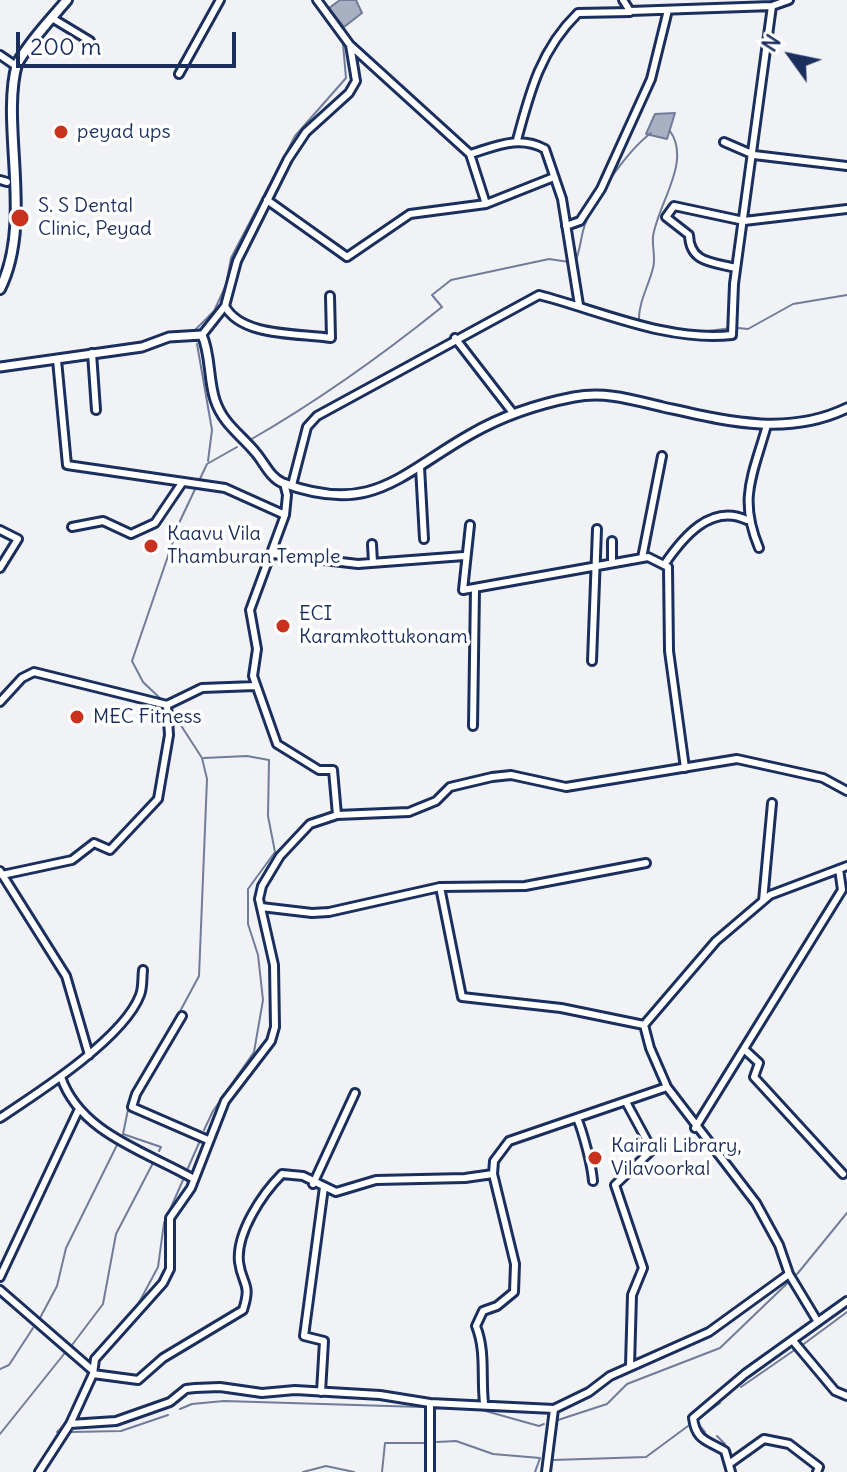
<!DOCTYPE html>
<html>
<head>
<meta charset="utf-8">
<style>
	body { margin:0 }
	#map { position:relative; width:847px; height:1472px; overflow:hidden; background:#f1f2f5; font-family:Delius,sans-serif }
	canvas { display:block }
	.north { position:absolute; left:751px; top:16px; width:80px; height:80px; -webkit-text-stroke:6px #fff; paint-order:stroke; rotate:303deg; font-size:22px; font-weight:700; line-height:32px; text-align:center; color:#1b2f5e }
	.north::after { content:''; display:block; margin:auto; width:28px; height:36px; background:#1b2f5e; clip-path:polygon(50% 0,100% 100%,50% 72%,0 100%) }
	.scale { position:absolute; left:16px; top:32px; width:220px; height:36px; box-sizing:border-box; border:4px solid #1b2f5e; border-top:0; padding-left:10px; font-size:24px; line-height:28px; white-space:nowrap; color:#1b2f5e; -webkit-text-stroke:6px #fff; paint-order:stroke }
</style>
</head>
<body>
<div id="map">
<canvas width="847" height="1472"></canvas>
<div class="north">N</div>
<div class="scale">200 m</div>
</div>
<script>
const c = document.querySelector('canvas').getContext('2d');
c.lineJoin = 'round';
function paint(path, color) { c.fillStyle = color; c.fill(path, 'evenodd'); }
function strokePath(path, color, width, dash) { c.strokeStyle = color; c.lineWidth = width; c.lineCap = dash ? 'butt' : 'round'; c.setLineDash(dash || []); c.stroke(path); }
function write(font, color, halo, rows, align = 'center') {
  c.font = font + ' Delius,sans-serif'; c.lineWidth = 7; c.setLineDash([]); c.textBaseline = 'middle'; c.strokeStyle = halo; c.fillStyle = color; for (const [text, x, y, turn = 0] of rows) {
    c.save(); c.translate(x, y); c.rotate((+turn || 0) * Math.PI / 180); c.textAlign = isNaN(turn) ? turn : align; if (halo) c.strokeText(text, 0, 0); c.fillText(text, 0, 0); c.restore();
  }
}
const water = new Path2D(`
	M340,0H356L362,13L344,27L329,8Z
	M675,113L667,139L646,134L655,114Z`);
const stream = new Path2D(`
	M670,131C692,162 657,205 653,237C652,247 656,259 653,268C649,285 638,303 639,321L692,332
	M575,262C580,251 580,243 583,231C590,203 628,150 651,133
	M738,328L748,329L793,304L847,295
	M196,329L214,311L226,285L231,258L295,136L346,78L343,44
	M699,332L732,328
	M197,344L212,430L208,461
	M250,440C318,401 381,356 442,307L432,295L451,280L549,259L569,262
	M164,702L143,682L132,661L180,521L207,464L237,447
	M170,1030L199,976L207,779L202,758L171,710
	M137,1087L131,1095L123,1134L161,1147L159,1151
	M204,1130L213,1111L254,1052L263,1000L258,955L248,924V889L275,852L268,816L269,760L247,756L204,758
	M188,1168L199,1143
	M135,1310L158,1267L164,1223L183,1180
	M40,1318L57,1286L66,1248L117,1145
	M72,1345L103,1304L116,1234L153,1163
	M801,1346L847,1312
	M97,1364L101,1359
	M0,1369L9,1365L33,1328
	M741,1387L796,1349
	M438,1407L482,1410L539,1426L544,1424
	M180,1409L192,1404L224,1401L421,1407
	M698,1419L720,1403
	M558,1420L607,1404L627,1384L720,1348L798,1273L847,1213
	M697,1422L705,1432
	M57,1432C72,1419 76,1396 87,1379
	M71,1432L121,1431L168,1415
	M0,1434L64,1354
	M717,1436L725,1444
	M437,1442L456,1441L493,1454L540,1458L535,1472
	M553,1460L646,1457L688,1426
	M734,1465L735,1472
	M303,1472L326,1466L354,1472
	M382,1472L385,1443H425`);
const minor = new Path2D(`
	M772,6L789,0
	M52,18L90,41
	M0,55L16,66
	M179,74L220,0
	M517,140C530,91 541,49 578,13L630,12
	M724,142L754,155L847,166
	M470,154C497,146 519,135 545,149L562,199L579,305
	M0,180L7,182
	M267,200L347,257L410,214L486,204L470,154L350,45
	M486,204L554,177
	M566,226L580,221L601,189L651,79L668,10
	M736,268C712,262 690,263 689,235L666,217L674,206L744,221L847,209
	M225,306C241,337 299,333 331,338L330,296
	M202,335L225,306L237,261L288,159L306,132L349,93L356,81L350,45L317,0
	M455,338L513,413
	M92,353L96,410
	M57,360L67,465L225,488L285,515
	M420,467L424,539
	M284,483L287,495L285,515L250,610L257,649L253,676L277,744L319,770H333L337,815
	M292,485L307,427L317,416L539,295C601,311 667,342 732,335L734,284L772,6L630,11L623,0
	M470,525L463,590L648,557L668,567L669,651L685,768
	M72,527L103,521L131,534L155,523L182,483
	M0,530L18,539L0,568
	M372,544L373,563
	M759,548C738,498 753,475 767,425
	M273,554L358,564L464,556
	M642,558L662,456
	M612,563V541
	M664,565C683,537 711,503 747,520
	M592,661L597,529
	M0,702L22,678L34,672L167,705L202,688L255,686
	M473,726L475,589
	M0,871L66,976L89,1055
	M2,875L72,860L94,843L110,850L158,799L169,735L167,705
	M440,887L462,997L561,1008L644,1025
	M763,901L772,803
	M261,907L312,913L329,912L440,887L525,886L646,863
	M182,1016L136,1094L132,1107L208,1140
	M744,1049L759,1063L754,1077L843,1174
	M61,1077C80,1133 145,1151 194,1179
	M626,1102L652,1150L615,1185L643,1268L632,1295L630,1366
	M0,1118C38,1093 124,1038 140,995C143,988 142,978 143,970
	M577,1118C583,1132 592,1166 593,1181
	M695,1128L842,890L839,869
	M313,1184L355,1093
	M789,1274L818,1322
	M0,1277L78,1111
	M0,1290L91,1369
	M794,1342L835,1391L847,1396
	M93,1374L95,1359L163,1283L170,1269V1218L191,1188L225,1101L271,1041L275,1027L274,965L259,899L262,886L280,856L310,824L337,815L409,812L436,801L450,787L492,777L511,775L566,787L737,759L823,778L847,791
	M321,1392L324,1341L304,1336L324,1187
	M430,1403L554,1409
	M484,1403C481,1376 486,1351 476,1326L483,1311L497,1306L514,1292L515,1264L493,1174
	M70,1424L116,1421L170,1402L186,1389L195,1388L220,1387L262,1393L295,1390L380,1395L430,1403V1472
	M729,1464L764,1439L789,1444L819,1467L817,1472
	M39,1472L70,1424L93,1374L138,1380L163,1358L243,1310C252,1282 242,1286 239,1262C236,1233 262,1194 282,1174L303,1176L336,1192L376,1180L465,1178L493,1174L494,1161L509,1141L667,1087L650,1048L644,1025L716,941L770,895L847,866
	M546,1472L554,1409L589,1392L610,1376L709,1332L789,1274L779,1245L756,1203L667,1087
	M731,1472L725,1451C707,1440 696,1441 693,1418L745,1374L847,1301`);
const tertiary = new Path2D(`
	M0,367L142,347L169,337L202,335C211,355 208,379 215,400C223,424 240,434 255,452C264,462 270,478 283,483C373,516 400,474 471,434C504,415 538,404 574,397C606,391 633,400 663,407C726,421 787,437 847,408`);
const secondary = new Path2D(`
	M0,289C34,221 0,125 17,64C30,41 50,20 67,0`);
const markers = [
	[61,132,8,"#c8321e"],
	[20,218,10,"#c8321e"],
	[151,546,8,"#c8321e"],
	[283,626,8,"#c8321e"],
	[77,717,8,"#c8321e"],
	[595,1158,8,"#c8321e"]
];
const poiNames = [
	["peyad ups",77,132],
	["S. S Dental",38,206],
	["Clinic, Peyad",38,229],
	["Kaavu Vila",167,534],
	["Thamburan Temple",167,557],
	["ECI",299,614],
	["Karamkottukonam",299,637],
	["MEC Fitness",93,717],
	["Kairali Library,",611,1146],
	["Vilavoorkal",611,1169]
];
paint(water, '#a8b0c2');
strokePath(water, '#707c9a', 2);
strokePath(stream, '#707c9a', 2);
strokePath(minor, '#1b2f5e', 12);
strokePath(tertiary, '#1b2f5e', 13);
strokePath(secondary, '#1b2f5e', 14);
strokePath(minor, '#fff', 6);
strokePath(tertiary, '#fff', 7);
strokePath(secondary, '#fff', 8);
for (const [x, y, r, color] of markers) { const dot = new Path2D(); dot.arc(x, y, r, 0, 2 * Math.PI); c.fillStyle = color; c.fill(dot); strokePath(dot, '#fff', 3); }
write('20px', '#1b2f5e', '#fff', poiNames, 'left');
</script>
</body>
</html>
